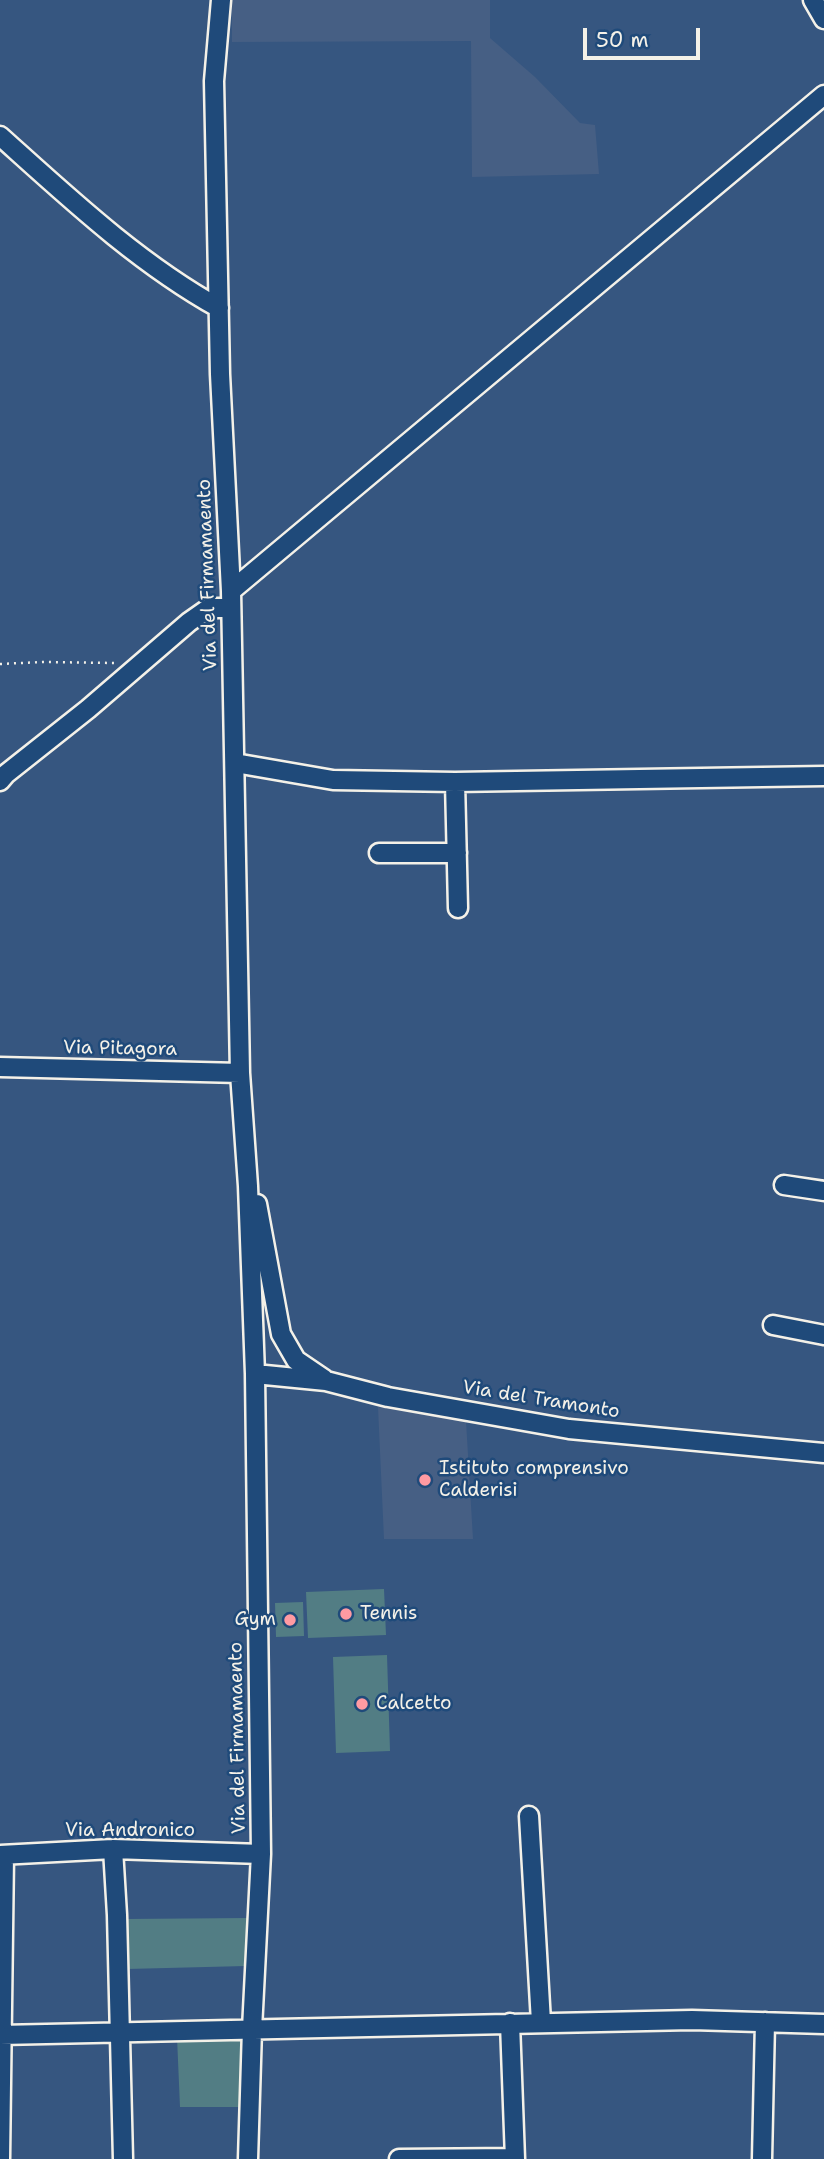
<!DOCTYPE html>
<html>
<head>
<meta charset="utf-8">
<style>
	body { margin:0 }
	#map { position:relative; width:824px; height:2159px; overflow:hidden; background:#365680; font-family:"Shantell Sans",sans-serif }
	canvas { display:block }
	.scale { position:absolute; left:583px; top:28px; width:117px; height:32px; box-sizing:border-box; border:4px solid #f4f1e8; border-top:0; padding-left:9px; font-size:21px; line-height:24px; white-space:nowrap; color:#f4f1e8; -webkit-text-stroke:5px #1f4a7a; paint-order:stroke }
</style>
</head>
<body>
<div id="map">
<canvas width="824" height="2159"></canvas>
<div class="scale">50 m</div>
</div>
<script>
const c = document.querySelector('canvas').getContext('2d');
c.lineJoin = 'round';
function paint(path, color) { c.fillStyle = color; c.fill(path, 'evenodd'); }
function strokePath(path, color, width, dash) { c.strokeStyle = color; c.lineWidth = width; c.lineCap = dash ? 'butt' : 'round'; c.setLineDash(dash || []); c.stroke(path); }
function write(font, color, halo, rows, align = 'center') {
  c.font = font + ' "Shantell Sans",sans-serif'; c.lineWidth = 5; c.setLineDash([]); c.textBaseline = 'middle'; c.strokeStyle = halo; c.fillStyle = color; for (const [text, x, y, turn = 0] of rows) {
    c.save(); c.translate(x, y); c.rotate((+turn || 0) * Math.PI / 180); c.textAlign = isNaN(turn) ? turn : align; if (halo) c.strokeText(text, 0, 0); c.fillText(text, 0, 0); c.restore();
  }
}
const built = new Path2D(`
	M232,0H490V38L535,77L580,123L595,125L599,174L472,177L471,41L232,42Z
	M378,1407L466,1421L473,1539H384Z`);
const green = new Path2D(`
	M384,1589L386,1635L308,1638L306,1592Z
	M303,1602L304,1636L276,1637L275,1603Z
	M387,1655L390,1751L336,1753L333,1657Z
	M248,1918L246,1966L127,1969L126,1919Z
	M244,2035L240,2107H180L177,2037Z`);
const path = new Path2D(`
	M0,664L43,662L116,663`);
const minor = new Path2D(`
	M221,0L214,81L220,374L231,591L240,1073L248,1186L255,1374L261,1854L252,2029L248,2159
	M813,0L824,19
	M0,136C69,198 138,263 219,308
	M231,591L824,95
	M235,763L333,780L455,782L824,776
	M0,781L6,774L88,709L189,622L209,608H231
	M455,782L458,908
	M379,853H457
	M0,1067L240,1073
	M784,1185L824,1191
	M257,1204L281,1334L296,1360L324,1379
	M773,1325L824,1335
	M255,1374L326,1381L388,1397L569,1429L824,1453
	M529,1816L541,2022
	M113,1849L117,1915L123,2159
	M0,1855L113,1849L261,1854
	M510,2023L515,2159
	M0,2035L692,2020L824,2024
	M0,2159L4,1855
	M399,2159L515,2158
	M762,2159L765,2022`);
const markers = [
	[425,1480,7,"#ff9aa2"],
	[346,1614,7,"#ff9aa2"],
	[290,1620,7,"#ff9aa2"],
	[362,1704,7,"#ff9aa2"]
];
const streetNames = [
	["Via del Firmamaento",208,575,-92],
	["Via Pitagora",120,1049,1],
	["Via del Tramonto",541,1400,9],
	["Via del Firmamaento",238,1738,-91],
	["Via Andronico",130,1831]
];
const poiNames = [
	["Istituto comprensivo",439,1469],
	["Calderisi",439,1491],
	["Tennis",360,1614],
	["Gym",276,1620,"right"],
	["Calcetto",376,1704]
];
paint(built, '#465f84');
paint(green, '#527d84');
strokePath(minor, '#f4f1e8', 23);
strokePath(path, '#f4f1e8', 2.5, [2, 5]);
strokePath(minor, '#1f4a7a', 18);
for (const [x, y, r, color] of markers) { const dot = new Path2D(); dot.arc(x, y, r, 0, 2 * Math.PI); c.fillStyle = color; c.fill(dot); strokePath(dot, '#1f4a7a', 2.5); }
write('19px', '#f4f1e8', '#1f4a7a', streetNames);
write('19px', '#f4f1e8', '#1f4a7a', poiNames, 'left');
</script>
</body>
</html>
